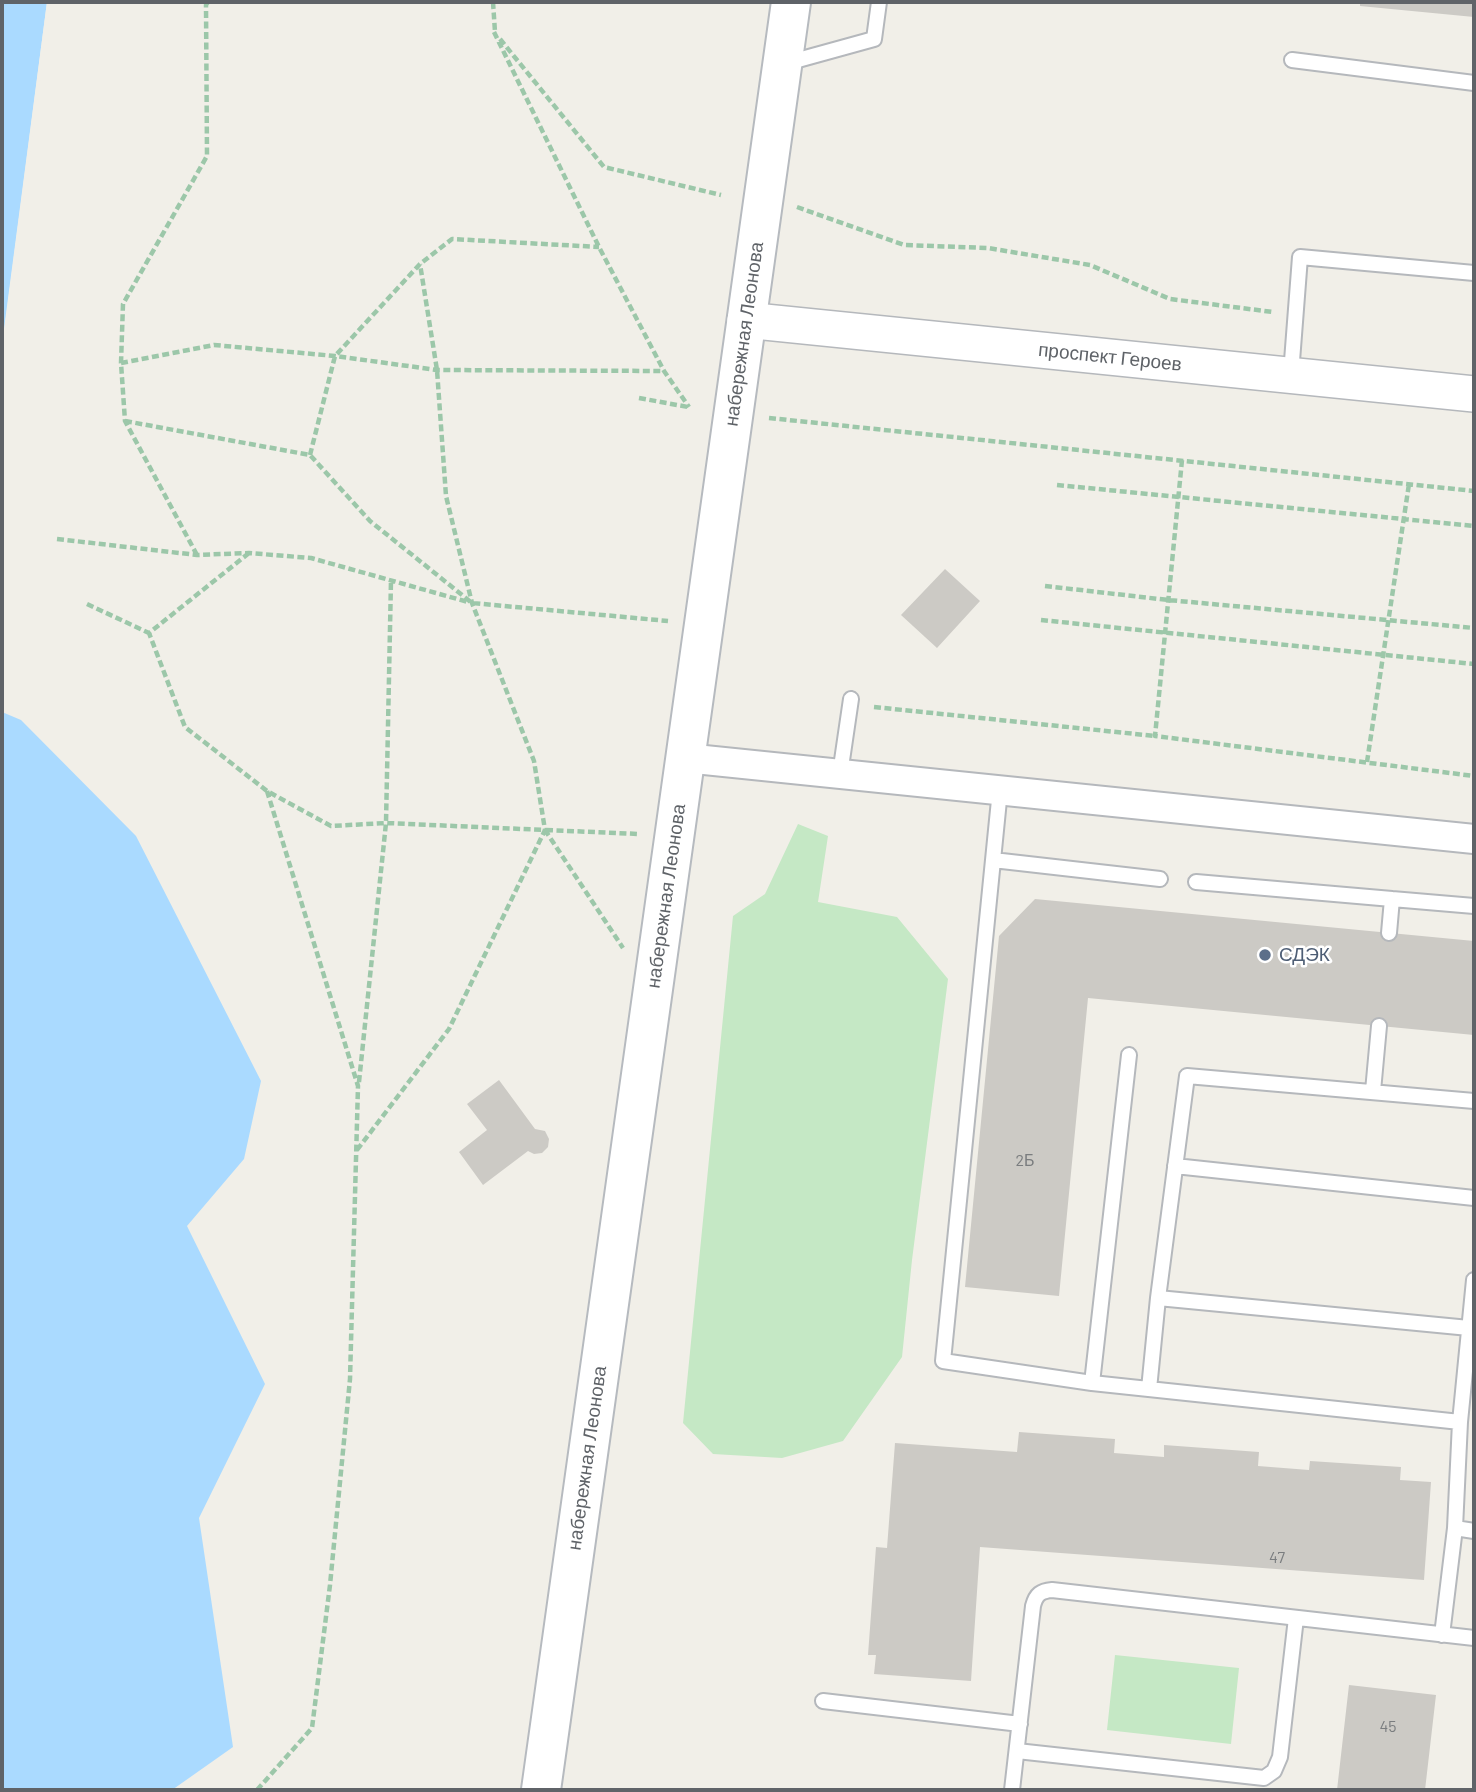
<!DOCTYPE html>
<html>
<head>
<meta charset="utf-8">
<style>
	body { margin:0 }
	#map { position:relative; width:1476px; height:1792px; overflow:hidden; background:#f1efe8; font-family:Barlow,sans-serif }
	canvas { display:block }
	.frame { position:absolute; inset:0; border:4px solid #5f6368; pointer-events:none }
</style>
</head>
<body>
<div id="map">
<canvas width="1476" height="1792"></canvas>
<div class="frame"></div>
</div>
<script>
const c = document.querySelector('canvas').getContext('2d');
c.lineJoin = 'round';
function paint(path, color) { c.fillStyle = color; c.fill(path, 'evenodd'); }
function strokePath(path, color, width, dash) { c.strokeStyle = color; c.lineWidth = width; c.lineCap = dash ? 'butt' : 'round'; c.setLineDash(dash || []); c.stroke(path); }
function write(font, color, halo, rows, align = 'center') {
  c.font = font + ' Barlow,sans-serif'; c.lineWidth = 5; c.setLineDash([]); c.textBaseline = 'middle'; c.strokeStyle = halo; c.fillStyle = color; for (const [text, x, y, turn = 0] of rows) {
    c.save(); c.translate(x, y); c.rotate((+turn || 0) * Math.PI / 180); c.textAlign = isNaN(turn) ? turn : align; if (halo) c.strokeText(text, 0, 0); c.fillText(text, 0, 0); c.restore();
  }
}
const green = new Path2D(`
	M798,824L828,836L818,902L897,917L948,979L912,1260L902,1357L843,1441L782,1458L713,1454L683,1423L733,916L765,894Z
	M1115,1655L1239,1668L1231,1744L1107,1730Z`);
const water = new Path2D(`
	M2,2H47L2,344Z
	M2,712L21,720L136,836L261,1081L244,1159L187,1226L265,1384L199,1518L233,1747L172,1790H2Z`);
const pier = new Path2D(`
	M47,2H51L5,345L2,348Z`);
const building = new Path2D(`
	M1360,2H1474V17L1360,6Z
	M945,569L980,601L937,648L901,615Z
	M1035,899L1474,941V1035L1088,998L1059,1296L965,1287L999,936Z
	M499,1080L535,1129L545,1131L549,1139L548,1147L542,1153L534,1154L528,1151L483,1185L459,1152L487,1130L467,1104Z
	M1019,1432L1115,1439L1114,1453L1164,1457V1445L1259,1452L1258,1466L1309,1470L1310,1461L1401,1467L1400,1480L1431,1482L1424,1580L980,1547L971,1681L874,1674L876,1655H868L876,1547L887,1548L895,1443L1017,1452Z
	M1349,1685L1436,1695L1425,1790H1337Z`);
const path = new Path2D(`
	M493,2L495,32
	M494,32L599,247L664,371L689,407
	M500,39L604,167L721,195
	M797,207L904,245L988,248L1090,265L1170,299L1273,312
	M121,363L214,345L335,356L437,370L664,371
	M639,398L688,407
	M769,418L1474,491
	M125,421L310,455L370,521L472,603L668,621
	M310,455L335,356L420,264L452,239L599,247
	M1182,460L1155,736L1474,776
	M1057,485L1474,526
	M57,539L197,555L249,553L311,558L468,602
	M249,553L149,633L185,727L267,791L331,826L386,823L545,830L623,948
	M197,555L125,421L121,363L123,304L207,156L206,5L208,2
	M1045,586L1168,600L1474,628
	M87,604L149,633
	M1041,620L1474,664
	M874,707L1155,736
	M1367,762L1409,484
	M546,830L639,834
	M359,1082L386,823L391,580
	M357,1150L449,1029L545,830L534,761L472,603L446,496L437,370L420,264
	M257,1790L312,1728L330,1585L350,1379L358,1086L267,791`);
const service = new Path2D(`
	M1292,60L1474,83
	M787,63L874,39L879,2
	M1291,374L1300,257L1474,273
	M840,774L851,699
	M1000,790L943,1361L1092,1383L1460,1422L1474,1280
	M993,860L1160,879
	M1196,882L1392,899
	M1389,933L1392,899L1474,906
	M1373,1091L1379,1026
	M1175,1166L1474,1198
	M1158,1298L1469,1328
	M1092,1383L1129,1055
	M1149,1389L1158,1298L1187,1076L1474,1101
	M1460,1422L1455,1528L1474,1531
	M1442,1635L1455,1528
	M823,1701L1020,1724
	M1017,1751L1264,1778L1274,1771L1280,1757L1296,1618
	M1012,1790L1033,1606C1036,1594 1041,1591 1052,1590L1474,1638`);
const minor = new Path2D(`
	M685,758L1474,839`);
const tertiary = new Path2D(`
	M745,320L1474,394`);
const secondary = new Path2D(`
	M541,1790L791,2`);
const markers = [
	[1265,955,7,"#5c6f8a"]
];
const numberNames = [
	["2Б",1025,1161],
	["47",1277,1558],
	["45",1388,1727]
];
const streetNames = [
	["набережная Леонова",744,334,-82],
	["проспект Героев",1110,357,6],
	["набережная Леонова",666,896,-82],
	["набережная Леонова",587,1458,-82]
];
const serviceNames = [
	["СДЭК",1279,955]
];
paint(green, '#c5e8c5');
paint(water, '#aadaff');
paint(pier, '#f1efe8');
paint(building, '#cccac5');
strokePath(service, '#b5b8bc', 18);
strokePath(minor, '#b5b8bc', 32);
strokePath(tertiary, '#b5b8bc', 38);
strokePath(secondary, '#b6babf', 42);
strokePath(path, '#9cc7a9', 4.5, [7, 3.5]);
strokePath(service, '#fff', 14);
strokePath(minor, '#fff', 28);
strokePath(tertiary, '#fff', 35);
strokePath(secondary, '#fff', 38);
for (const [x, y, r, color] of markers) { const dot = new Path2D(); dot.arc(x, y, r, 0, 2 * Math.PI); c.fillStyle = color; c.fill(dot); strokePath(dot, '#fff', 2.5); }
write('16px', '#7a7d7f', null, numberNames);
write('19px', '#5f6368', '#fff', streetNames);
write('19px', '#4e5e75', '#fff', serviceNames, 'left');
</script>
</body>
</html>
